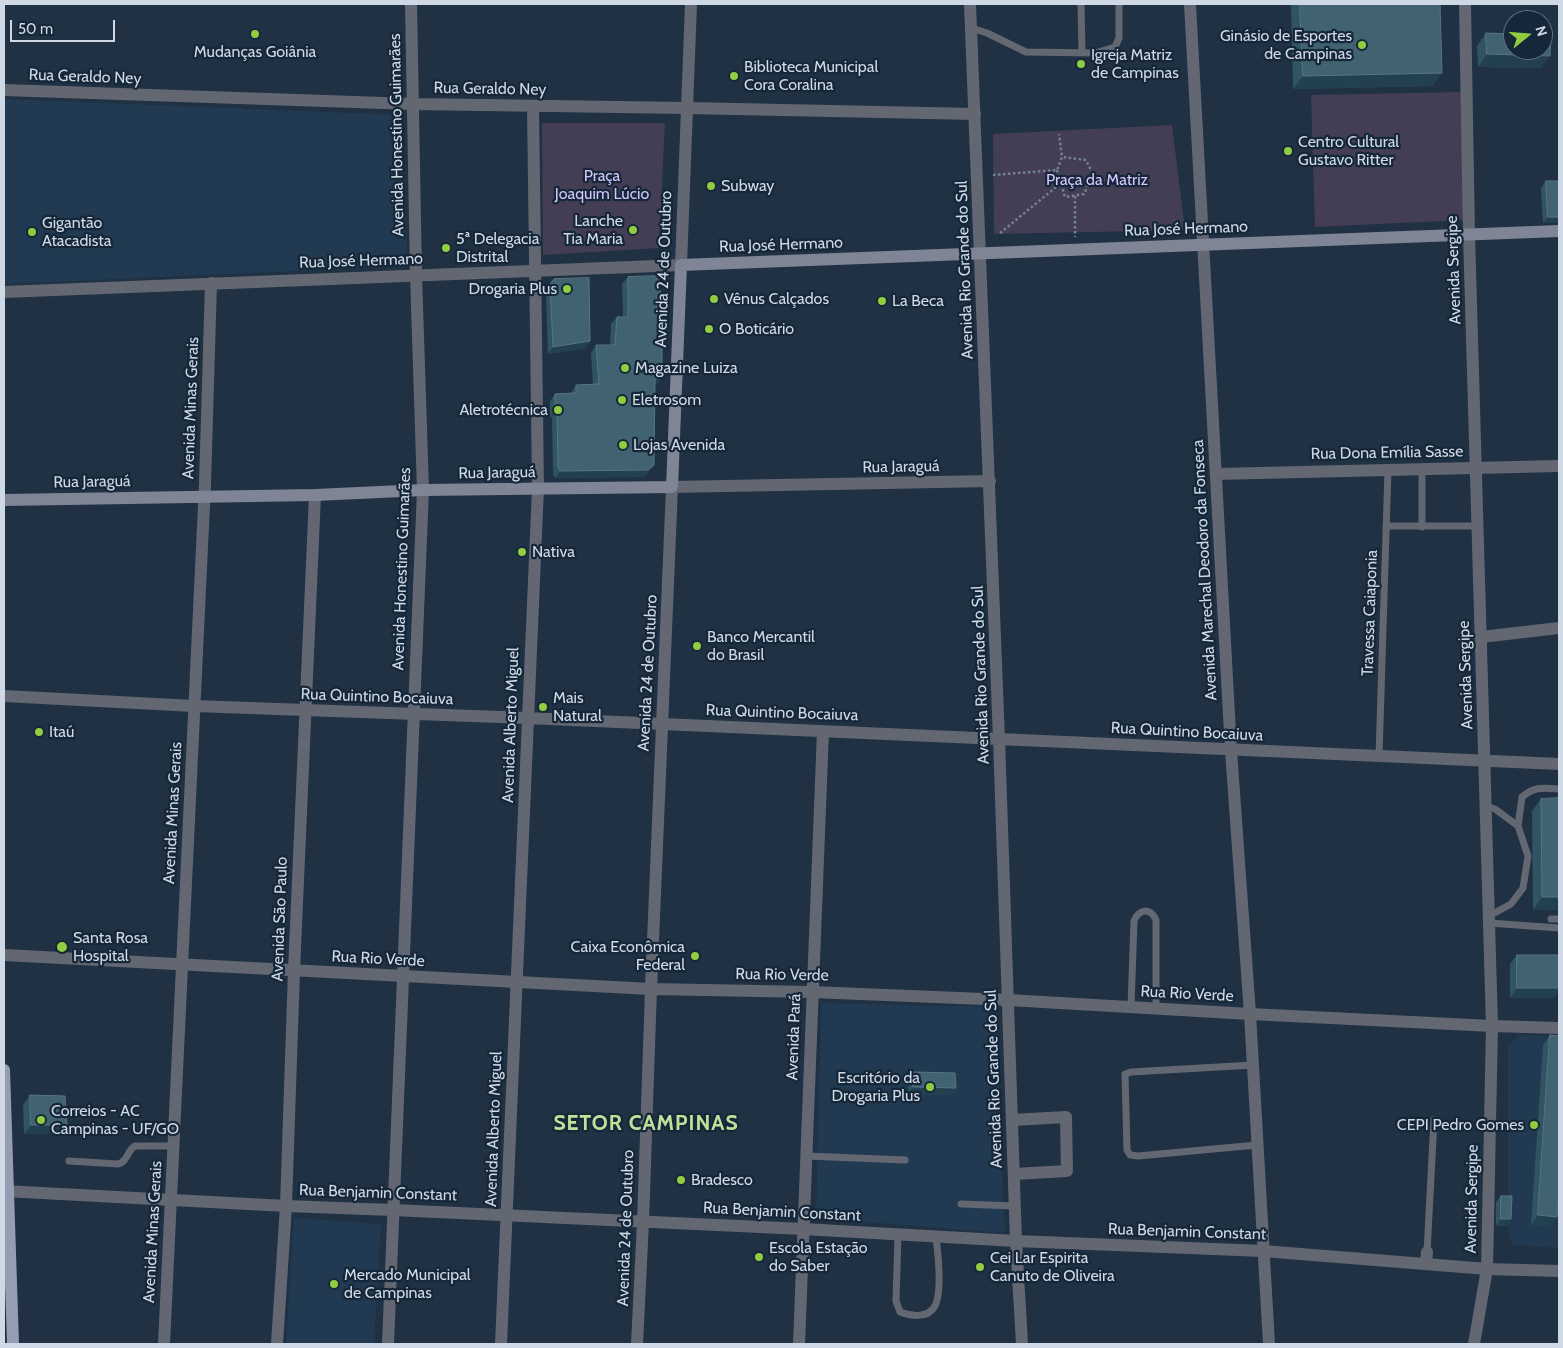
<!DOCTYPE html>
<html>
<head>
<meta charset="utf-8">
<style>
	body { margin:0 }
	#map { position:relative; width:1563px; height:1348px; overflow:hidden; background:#1f3143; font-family:Cabin,sans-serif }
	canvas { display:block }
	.frame { position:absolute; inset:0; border:5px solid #ced9e5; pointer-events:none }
	.north { position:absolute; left:1503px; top:10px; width:50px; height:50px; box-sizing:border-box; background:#152738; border:1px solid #5f6e7d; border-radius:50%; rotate:73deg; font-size:14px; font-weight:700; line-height:20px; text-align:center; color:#ced9e5 }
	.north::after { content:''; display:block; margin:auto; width:18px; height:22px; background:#90cd41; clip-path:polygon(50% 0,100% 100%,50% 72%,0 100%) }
	.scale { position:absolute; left:10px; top:20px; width:105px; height:22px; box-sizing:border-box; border:2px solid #ced9e5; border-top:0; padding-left:6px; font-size:15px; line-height:18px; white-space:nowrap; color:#ced9e5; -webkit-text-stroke:4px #152738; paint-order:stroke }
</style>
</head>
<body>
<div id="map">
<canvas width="1563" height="1348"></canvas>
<div class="frame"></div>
<div class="north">N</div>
<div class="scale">50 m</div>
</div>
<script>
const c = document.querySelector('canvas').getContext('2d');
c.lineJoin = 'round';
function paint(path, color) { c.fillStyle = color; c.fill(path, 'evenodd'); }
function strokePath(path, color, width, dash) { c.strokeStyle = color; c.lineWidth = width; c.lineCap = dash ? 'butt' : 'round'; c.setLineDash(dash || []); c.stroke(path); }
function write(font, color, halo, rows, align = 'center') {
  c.font = font + ' Cabin,sans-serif'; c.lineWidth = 4.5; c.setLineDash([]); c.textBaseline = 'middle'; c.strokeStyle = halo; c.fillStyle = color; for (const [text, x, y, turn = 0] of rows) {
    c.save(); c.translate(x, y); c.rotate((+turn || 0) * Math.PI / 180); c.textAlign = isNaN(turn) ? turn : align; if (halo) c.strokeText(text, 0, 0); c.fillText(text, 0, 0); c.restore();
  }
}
const built = new Path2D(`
	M4,99L402,115L408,266L4,284Z
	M821,1003L996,1007L1005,1233L816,1218Z
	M1519,1035L1559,1036V1248L1513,1245L1508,1231V1047Z
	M294,1218L381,1224L374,1344H286Z`);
const green = new Path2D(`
	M1462,92L1465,220L1315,227L1311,95Z
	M542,123H665L659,248L543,255Z
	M1172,125L1185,230L994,234L993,134Z`);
const path = new Path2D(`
	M1057,170L1065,197L1084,194L1093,174L1086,160L1062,157
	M993,175L1057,170L1062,157L1059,134
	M1075,196V237
	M1000,233L1061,183`);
const service = new Path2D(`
	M1081,4L1082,53
	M971,28L987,33L1026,52L1095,53L1115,47L1119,38V4
	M1422,469V527
	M1386,526H1478
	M1379,756L1388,470
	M1486,806L1495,809L1518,826L1528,856L1523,888L1511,904L1489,916
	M1518,826L1522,797C1535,786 1543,788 1559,789
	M1551,919H1559
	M1489,923L1559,928
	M1131,1007L1134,921C1139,909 1150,907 1156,920V1009
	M1253,1065L1131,1072L1125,1074L1127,1150L1130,1155L1138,1156L1257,1145
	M806,1156L905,1160
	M69,1161L118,1164C128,1162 127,1150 135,1146H173
	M961,1204L1015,1206
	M898,1235L896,1301L900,1312C910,1316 928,1319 935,1306C942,1292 938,1253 936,1237
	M1427,1252L1434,1120`);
const minor = new Path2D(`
	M970,4L999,739L1016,1241L1022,1344
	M1190,4L1231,751L1250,1014L1269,1344
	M4,90L413,104L687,108L975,114
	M1216,474L1559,466
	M672,487L990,481
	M1481,637L1559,628
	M4,696L194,706L528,718L1559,764
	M1492,1026L1559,1028
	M1012,1120L1066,1117L1067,1171L1014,1174
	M1426,1264L1427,1252
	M164,1344L205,484L211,283
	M277,1344L286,1206L294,971L315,495
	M388,1344L423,490L416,275L411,4
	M501,1344L538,488L533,106
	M799,1344L823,731`);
const tertiary = new Path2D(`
	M1465,4L1469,235L1492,1026L1487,1269L1474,1344
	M4,292L681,265L691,4
	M4,955L651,989L812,992L1008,1000L1250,1014L1492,1026
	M4,1191L286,1206L393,1210L803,1229L1016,1241L1263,1251L1487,1269L1559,1271
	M637,1344L643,1222L651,989L672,487`);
const secondary = new Path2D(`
	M4,500L315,495L423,490L672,487L681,265L1559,231`);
const primary = new Path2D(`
	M4,1070L13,1344`);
const wall = new Path2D(`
	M1291,4H1440L1433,86L1293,89Z
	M1486,33L1541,68L1478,67L1477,46Z
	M1546,181L1559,223H1543L1541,188Z
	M628,277L662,378L656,386H655L649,472L643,477L555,478L553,474L552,418H550V401L555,394L571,393L576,385L593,384L591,353L596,345H610L611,324L617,317H623L622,284Z
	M550,284L590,341L586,348L548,354L546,291Z
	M1559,798V910H1533L1532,811L1541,799Z
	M1517,955H1559V990L1554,998H1510V964Z
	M1550,1035V1227L1531,1225L1543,1045Z
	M913,1072L956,1088L951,1095L908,1094L909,1079Z
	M30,1095L67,1125L60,1134H24L23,1105Z
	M1501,1196L1511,1219L1507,1226H1496V1202Z`);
const shadedWall = new Path2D(`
	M1487,54L1550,56L1541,68L1478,67Z
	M1442,73L1433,86L1293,89L1303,76Z
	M1548,217H1559V223H1543Z
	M590,341L586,348L548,354L553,347Z
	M662,378L656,386H650L655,379Z
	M555,410L557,411L552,418H550Z
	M654,465L649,472L643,477L555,478L560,471Z
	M1542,897H1559V910H1533Z
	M1517,988H1559V990L1554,998H1510Z
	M913,1087L956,1088L951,1095L908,1094Z
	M31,1125H67L60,1134H24Z
	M1538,1215L1557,1217L1550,1227L1531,1225Z
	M1501,1219H1511L1507,1226H1496Z`);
const building = new Path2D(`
	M1300,4H1440L1442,73L1303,76Z
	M1486,33L1513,34V50H1543V35H1551L1550,56L1487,54Z
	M1546,181H1559V217H1548Z
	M655,276L660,282L662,345V378L655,379L654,465L648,470L560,471L558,466L557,411L555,410V394L576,393V385L599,384L596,345H615L617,317H628V277Z
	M589,278L590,341L553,347L550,284L554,279Z
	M1559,798V897H1542L1541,799Z
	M1517,955H1559V988H1517Z
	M1550,1035L1559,1036V1186L1557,1217L1538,1215Z
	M913,1072L955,1073L956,1088L913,1087Z
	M30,1095L65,1096L67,1125H31Z
	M1501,1196H1512L1511,1219H1501Z`);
const markers = [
	[255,34,5,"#90cd41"],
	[1362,45,5,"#90cd41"],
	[1081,64,5,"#90cd41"],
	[734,76,5,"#90cd41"],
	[1288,151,5,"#90cd41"],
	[711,186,5,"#90cd41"],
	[633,230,5,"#90cd41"],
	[32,232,5,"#90cd41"],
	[446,248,5,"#90cd41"],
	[567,289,5,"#90cd41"],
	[714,299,5,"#90cd41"],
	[882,301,5,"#90cd41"],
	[709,329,5,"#90cd41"],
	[625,368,5,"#90cd41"],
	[622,400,5,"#90cd41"],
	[558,410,5,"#90cd41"],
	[623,445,5,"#90cd41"],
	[522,552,5,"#90cd41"],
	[697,646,5,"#90cd41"],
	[543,707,5,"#90cd41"],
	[39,732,5,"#90cd41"],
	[62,947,6,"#90cd41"],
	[695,956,5,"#90cd41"],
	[930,1087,5,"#90cd41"],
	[41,1120,5,"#90cd41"],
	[1534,1125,5,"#90cd41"],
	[681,1180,5,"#90cd41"],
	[759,1257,5,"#90cd41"],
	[980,1267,5,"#90cd41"],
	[334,1284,5,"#90cd41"]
];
const poiNames = [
	["Ginásio de Esportes",1352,36,"right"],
	["de Campinas",1352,54,"right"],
	["Mudanças Goiânia",255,52,"center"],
	["Igreja Matriz",1091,55],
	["de Campinas",1091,73],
	["Biblioteca Municipal",744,67],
	["Cora Coralina",744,85],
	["Centro Cultural",1298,142],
	["Gustavo Ritter",1298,160],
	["Subway",721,186],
	["Lanche",623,221,"right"],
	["Tia Maria",623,239,"right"],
	["Gigantão",42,223],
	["Atacadista",42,241],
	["5ª Delegacia",456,239],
	["Distrital",456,257],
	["Drogaria Plus",557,289,"right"],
	["Vênus Calçados",724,299],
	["La Beca",892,301],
	["O Boticário",719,329],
	["Magazine Luiza",635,368],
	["Eletrosom",632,400],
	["Aletrotécnica",548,410,"right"],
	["Lojas Avenida",633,445],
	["Nativa",532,552],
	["Banco Mercantil",707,637],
	["do Brasil",707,655],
	["Mais",553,698],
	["Natural",553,716],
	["Itaú",49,732],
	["Santa Rosa",73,938],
	["Hospital",73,956],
	["Caixa Econômica",685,947,"right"],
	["Federal",685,965,"right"],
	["Escritório da",920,1078,"right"],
	["Drogaria Plus",920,1096,"right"],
	["Correios - AC",51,1111],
	["Campinas - UF/GO",51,1129],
	["CEPI Pedro Gomes",1524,1125,"right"],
	["Bradesco",691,1180],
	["Escola Estação",769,1248],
	["do Saber",769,1266],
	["Cei Lar Espirita",990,1258],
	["Canuto de Oliveira",990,1276],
	["Mercado Municipal",344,1275],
	["de Campinas",344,1293]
];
const streetNames = [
	["Rua Geraldo Ney",85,77,2],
	["Rua Geraldo Ney",490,89,1],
	["Avenida Honestino Guimarães",397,135,-91],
	["Rua José Hermano",1186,229,-2],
	["Rua José Hermano",781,245,-2],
	["Rua José Hermano",361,261,-2],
	["Avenida 24 de Outubro",664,269,-88],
	["Avenida Rio Grande do Sul",965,270,-92],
	["Avenida Sergipe",1454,270,-92],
	["Avenida Minas Gerais",191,408,-88],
	["Rua Dona Emília Sasse",1387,453,-1],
	["Rua Jaraguá",901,467,-1],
	["Rua Jaraguá",497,473,-1],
	["Rua Jaraguá",92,482,-1],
	["Avenida Honestino Guimarães",402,569,-88],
	["Avenida Marechal Deodoro da Fonseca",1205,570,-93],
	["Travessa Caiaponia",1370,613,-88],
	["Avenida 24 de Outubro",648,673,-87],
	["Avenida Rio Grande do Sul",981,675,-92],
	["Avenida Sergipe",1466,675,-92],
	["Rua Quintino Bocaiuva",377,697,2],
	["Rua Quintino Bocaiuva",782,713,2],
	["Avenida Alberto Miguel",511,725,-88],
	["Rua Quintino Bocaiuva",1187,732,3],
	["Avenida Minas Gerais",173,813,-87],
	["Avenida São Paulo",280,919,-88],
	["Rua Rio Verde",378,959,3],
	["Rua Rio Verde",782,975,1],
	["Rua Rio Verde",1187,994,3],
	["Avenida Pará",794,1037,-88],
	["Avenida Rio Grande do Sul",994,1079,-92],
	["Avenida Alberto Miguel",494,1129,-88],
	["Rua Benjamin Constant",378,1193,2],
	["Avenida Sergipe",1472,1199,-89],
	["Rua Benjamin Constant",782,1212,3],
	["Avenida 24 de Outubro",626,1228,-88],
	["Avenida Minas Gerais",153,1232,-87],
	["Rua Benjamin Constant",1187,1232,2]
];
const parkNames = [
	["Praça",602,176],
	["Joaquim Lúcio",602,194],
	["Praça da Matriz",1097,180]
];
const districtNames = [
	["SETOR CAMPINAS",646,1124]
];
paint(built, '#223a51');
paint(green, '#433e54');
strokePath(path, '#748291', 2.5, [2.5, 2.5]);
strokePath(service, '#636772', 7);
strokePath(minor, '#636772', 12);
strokePath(tertiary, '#636772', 12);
strokePath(secondary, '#808596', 12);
strokePath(primary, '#959cb3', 12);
paint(wall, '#305462');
paint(shadedWall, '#224050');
paint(building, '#416270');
strokePath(building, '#577582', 1);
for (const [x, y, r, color] of markers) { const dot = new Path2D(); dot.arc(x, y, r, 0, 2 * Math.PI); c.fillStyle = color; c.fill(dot); strokePath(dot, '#152738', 2); }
write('16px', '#ced9e5', '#152738', poiNames, 'left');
write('16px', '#ced9e5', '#152738', streetNames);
write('16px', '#d3c5fe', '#152738', parkNames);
c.letterSpacing = '1px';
write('bold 21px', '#bde19b', '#152738', districtNames);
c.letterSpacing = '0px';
</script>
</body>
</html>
